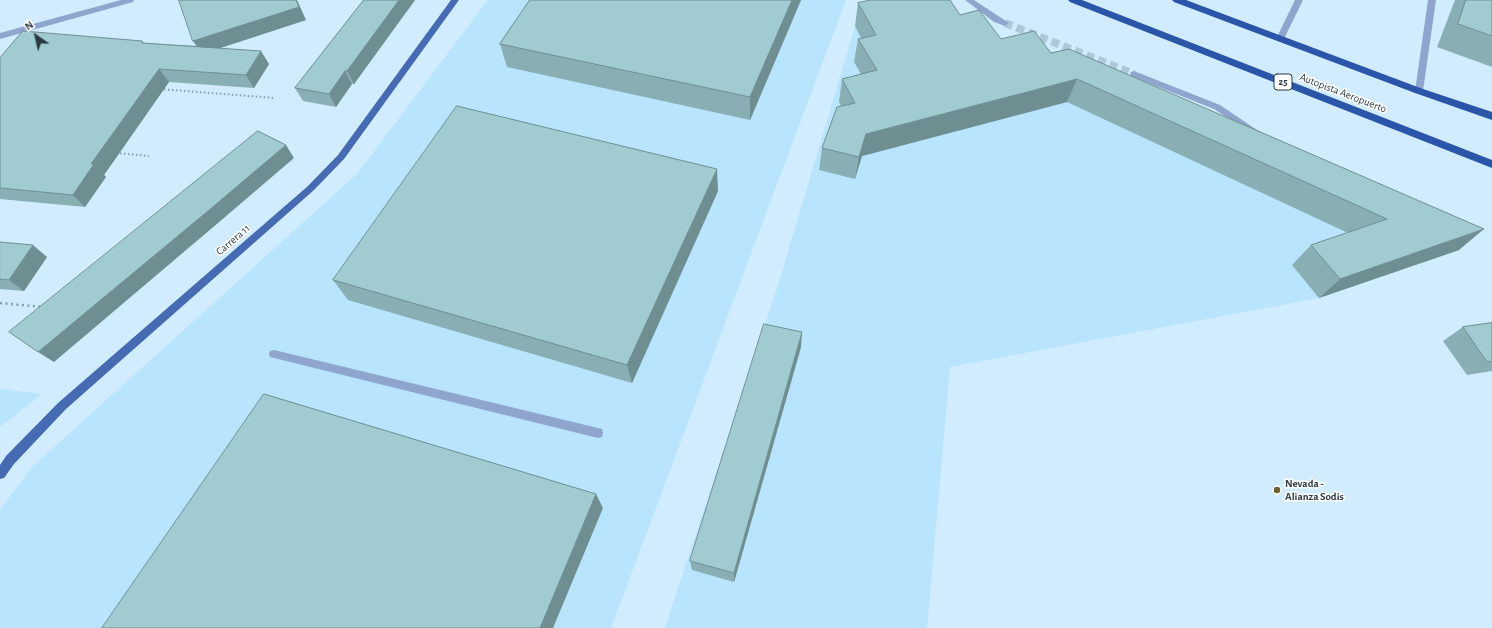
<!DOCTYPE html>
<html>
<head>
<meta charset="utf-8">
<style>
	body { margin:0 }
	#map { position:relative; width:1492px; height:628px; overflow:hidden; background:#d0ecfe; font-family:"Alegreya Sans",sans-serif }
	canvas { display:block }
	.north { position:absolute; left:16px; top:16px; width:40px; height:40px; -webkit-text-stroke:3px #fff; paint-order:stroke; rotate:326deg; font-size:11px; font-weight:700; line-height:16px; text-align:center; color:#2b3942 }
	.north::after { content:''; display:block; margin:auto; width:14px; height:18px; background:#2b3942; clip-path:polygon(50% 0,100% 100%,50% 72%,0 100%) }
</style>
</head>
<body>
<div id="map">
<canvas width="1492" height="628"></canvas>
<div class="north">N</div>
</div>
<script>
const c = document.querySelector('canvas').getContext('2d');
c.lineJoin = 'round';
function paint(path, color) { c.fillStyle = color; c.fill(path, 'evenodd'); }
function strokePath(path, color, width, dash) { c.strokeStyle = color; c.lineWidth = width; c.lineCap = dash ? 'butt' : 'round'; c.setLineDash(dash || []); c.stroke(path); }
function write(font, color, halo, rows, align = 'center') {
  c.font = font + ' "Alegreya Sans",sans-serif'; c.lineWidth = 3; c.setLineDash([]); c.textBaseline = 'middle'; c.strokeStyle = halo; c.fillStyle = color; for (const [text, x, y, turn = 0] of rows) {
    c.save(); c.translate(x, y); c.rotate((+turn || 0) * Math.PI / 180); c.textAlign = isNaN(turn) ? turn : align; if (halo) c.strokeText(text, 0, 0); c.fillText(text, 0, 0); c.restore();
  }
}
const built = new Path2D(`
	M488,0H846L611,628H0V510L32,467L358,173Z
	M934,8L1117,98L1459,250L1319,298L950,367L927,628H665L778,285L855,27Z
	M0,389L42,394L0,427Z`);
const minorTunnel = new Path2D(`
	M1005,23L1134,74`);
const pathFar1 = new Path2D(`
	M160,89L274,98
	M116,153L149,156`);
const path = new Path2D(`
	M0,303L43,307`);
const minor = new Path2D(`
	M121,0H134L133,2L0,39V33Z
	M965,0H974L1009,23L1005,26L994,22Z
	M1295,0H1303L1283,41H1277L1276,39Z
	M1428,0H1436L1423,91L1419,94L1415,91Z
	M1134,71L1220,105L1260,132L1259,134H1253L1214,109L1131,76L1130,74L1131,72Z
	M274,350L598,428L602,429L603,433L602,437L598,438L274,358L270,357L269,354L270,351Z`);
const major = new Path2D(`
	M451,0H459L344,159L314,190L66,409L14,464L4,478L0,479V465L6,456L58,403L308,186L338,155Z`);
const highway = new Path2D(`
	M1068,0H1082L1492,160V168L1070,2Z
	M1172,0H1186L1423,89L1492,112V120L1415,93L1174,2Z`);
const wall = new Path2D(`
	M364,0H415L354,84H352L336,107L303,101L295,88Z
	M530,0H801L750,120L507,67L500,44Z
	M1455,0H1492V67L1437,47Z
	M858,3L960,15L1001,39L1051,53L1459,250L1319,298L1292,265L1311,245L1348,233L1067,102L862,156L855,179L819,170L822,148L841,106L839,102L842,79L861,74L854,62L858,39L861,38L855,26Z
	M306,20L220,48L269,64L254,88L169,82L104,175L106,177L85,207L0,199V58L142,41L144,43L197,46Z
	M718,191L632,383L348,300L333,280Z
	M0,242L47,257L24,291L0,289Z
	M1492,323V371L1467,375L1443,341L1463,327Z
	M801,347L734,582L692,570L690,561Z`);
const shadedWall = new Path2D(`
	M296,0H297L306,20L202,54L193,41Z
	M399,0H415L354,84L347,71Z
	M792,0H801L750,120V97Z
	M261,51L269,64L254,88L246,75Z
	M159,69L169,82L104,175L106,177L85,207L73,195L91,164Z
	M345,71L352,84L336,107L329,94Z
	M1077,79L1067,102L862,156L855,179L859,157L866,134Z
	M286,145L294,158L218,223L54,362L38,352Z
	M717,169L718,191L632,383L627,365Z
	M1484,229L1459,250L1319,298L1340,279Z
	M33,245L47,257L24,291L9,280Z
	M802,332L801,347L734,582V573Z
	M596,494L603,508L553,628H540Z`);
const building = new Path2D(`
	M179,0H296L299,7L193,41Z
	M364,0H399L347,71H345L329,94L295,88Z
	M530,0H792L750,97L500,44Z
	M871,0H950L960,15L979,10L1001,39L1034,31L1051,53L1069,49L1484,229L1340,279L1311,245L1387,219L1077,79L866,134L859,157L822,148L837,107L855,103L842,79L877,70L858,39L876,35L858,3Z
	M1466,0H1492V36L1458,24Z
	M23,31L142,41V43L261,51L246,75L159,69L91,164H94L73,195L0,188V58Z
	M457,106L717,169L627,365L333,280Z
	M258,131L286,145L208,211L38,352L9,332Z
	M0,242L33,245L9,280L0,279Z
	M1492,323V361L1487,362L1463,327Z
	M764,324L802,332L734,573L690,561Z
	M264,394L596,494L540,628H102Z`);
const markers = [
	[1277,490,4,"#70622f"]
];
const shields = [
	[1283,82,18]
];
const shieldNames = [
	["25",1283,82]
];
const streetNames = [
	["Autopista Aeropuerto",1343,93,21],
	["Carrera 11",233,240,-41]
];
const poiNames = [
	["Nevada -",1285,484],
	["Alianza Sodis",1285,497]
];
paint(built, '#b8e4fe');
strokePath(minorTunnel, '#afc8d8', 8, [8, 4.5]);
strokePath(pathFar1, '#889eac', 2, [1.5, 2.5]);
strokePath(path, '#889eac', 2.5, [2, 3.5]);
paint(minor, '#8fa5ce');
paint(major, '#466bb3');
paint(highway, '#2b55a8');
paint(wall, '#89afb4');
paint(shadedWall, '#6f8e92');
paint(building, '#9fcbd1');
strokePath(building, '#6f8e92', 1);
for (const [x, y, r, color] of markers) { const dot = new Path2D(); dot.arc(x, y, r, 0, 2 * Math.PI); c.fillStyle = color; c.fill(dot); strokePath(dot, '#fff', 1.5); }
for (const [x, y, w] of shields) { const box = new Path2D(); box.roundRect(x - w / 2, y - 8, w, 16, 3); c.fillStyle = '#fff'; c.fill(box); strokePath(box, '#2b3942', 1); }
write('bold 10px', '#2b3942', null, shieldNames);
write('11px', '#2b3942', '#fff', streetNames);
write('bold 11px', '#2b3942', '#fff', poiNames, 'left');
</script>
</body>
</html>
